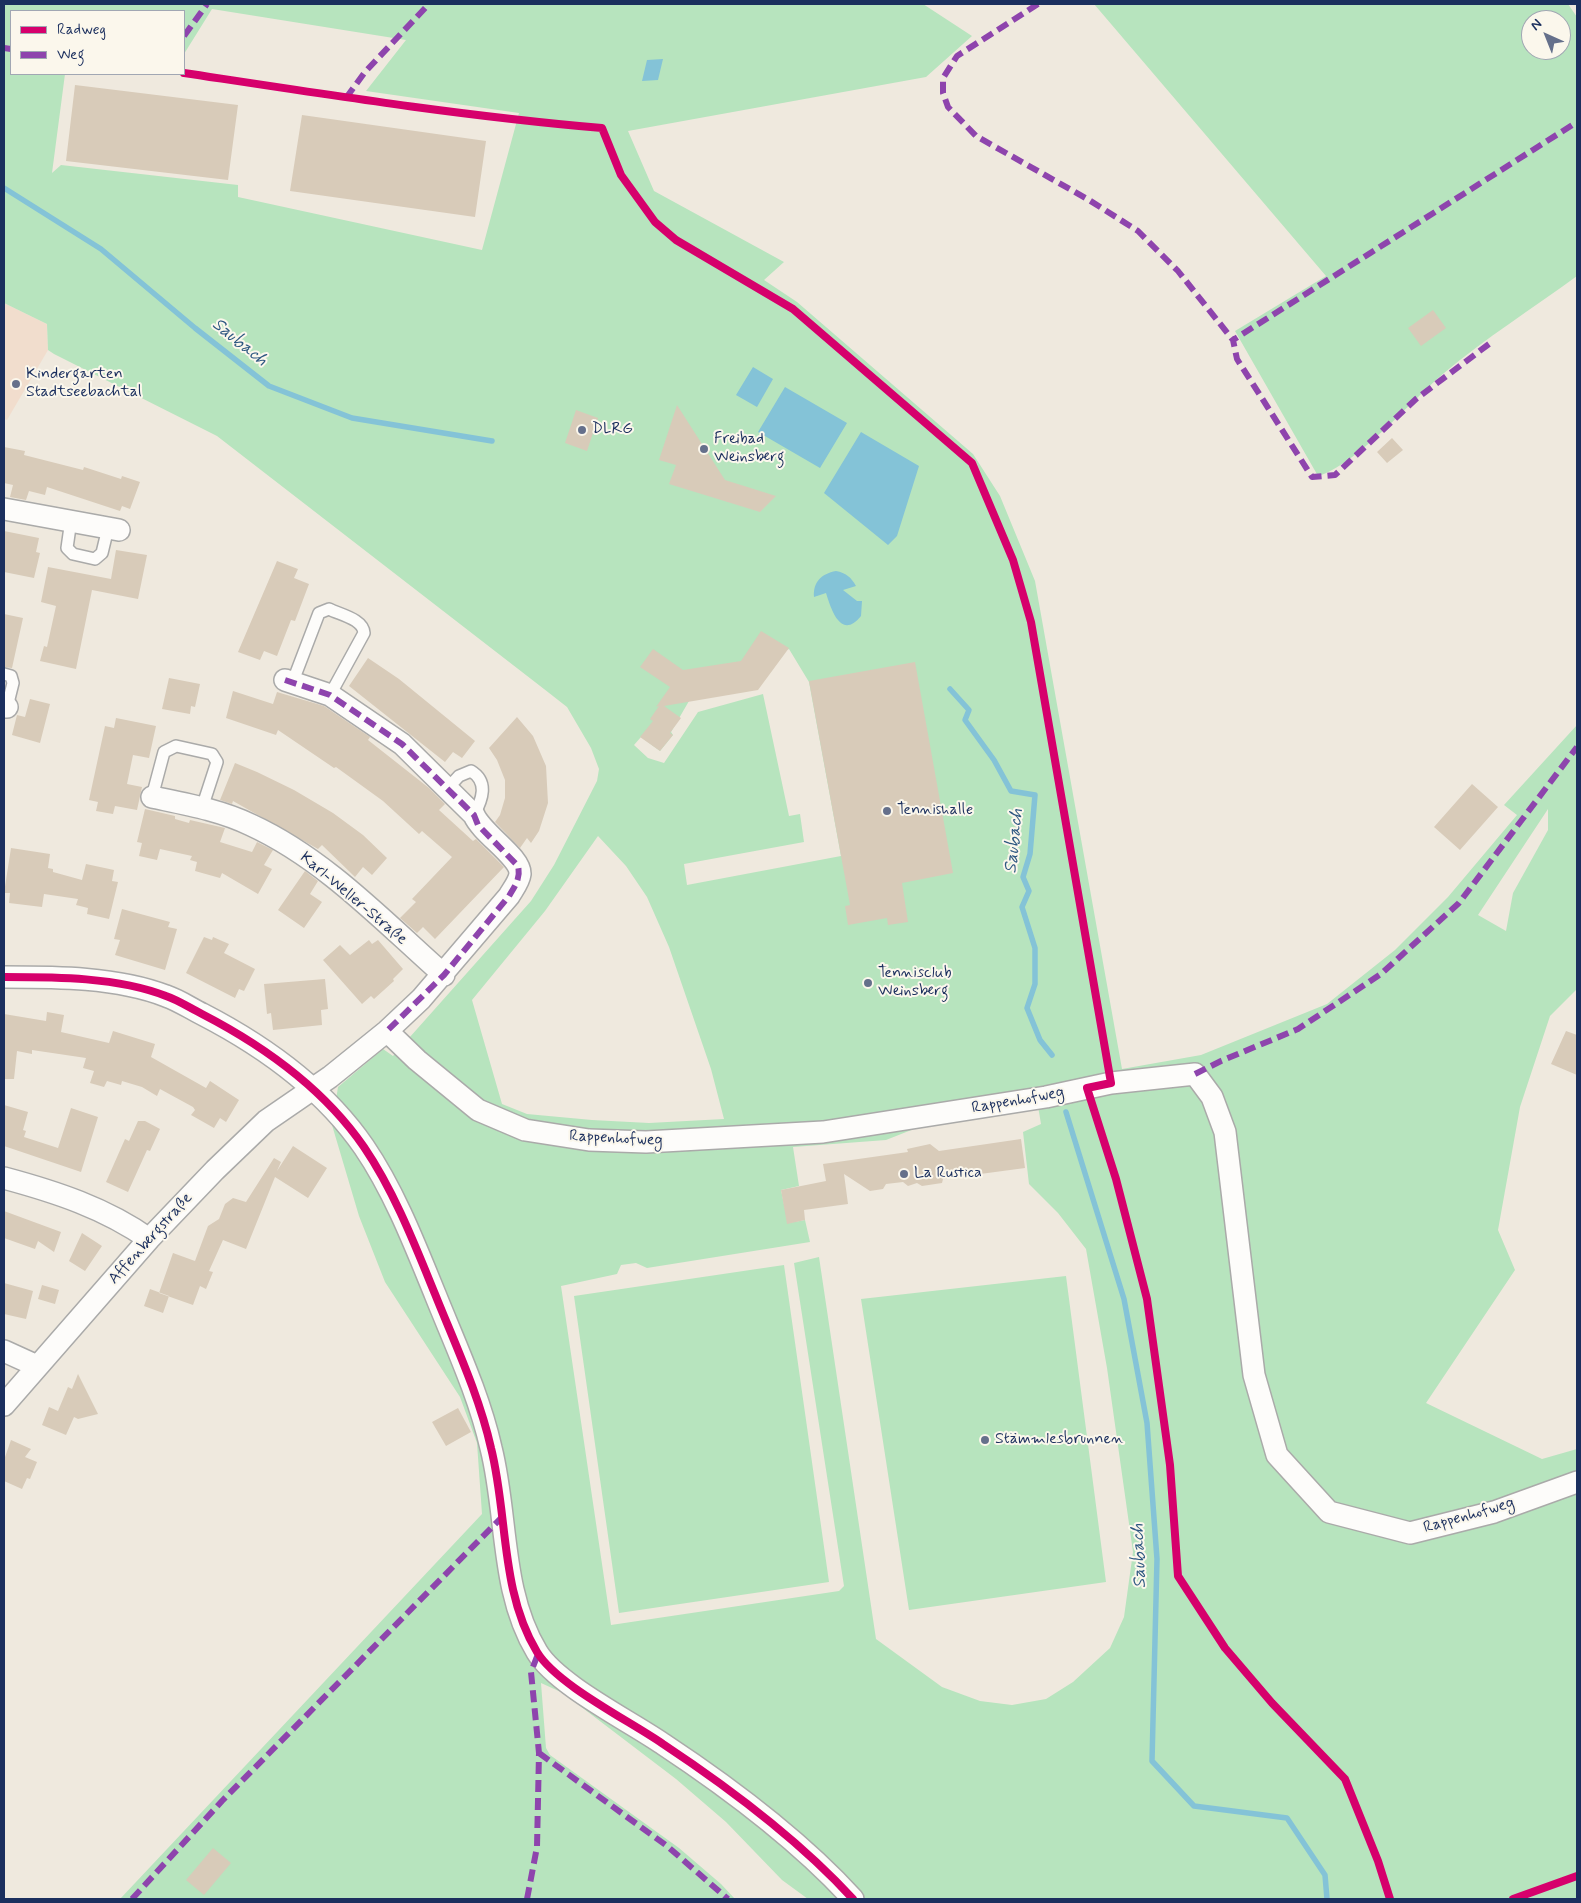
<!DOCTYPE html>
<html>
<head>
<meta charset="utf-8">
<style>
	body { margin:0 }
	#map { position:relative; width:1581px; height:1903px; overflow:hidden; background:#efe9de; font-family:Mynerve,sans-serif }
	canvas { display:block }
	.frame { position:absolute; inset:0; border:5px solid #1b2f5e; pointer-events:none }
	.legend { position:absolute; left:10px; top:10px; width:175px; height:65px; box-sizing:border-box; background:#fbf7ec; border:1px solid #a1a7b3; margin:0; padding:6px 9px; list-style:none; font-size:15px; color:#1b2f5e }
	.legend li { display:flex; align-items:center; gap:10px; height:25px }
	.legend b { width:25px; border:1px solid #a1a7b3 }
	.north { position:absolute; left:1521px; top:10px; width:50px; height:50px; box-sizing:border-box; background:#fbf7ec; border:1px solid #a1a7b3; border-radius:50%; rotate:316deg; font-size:14px; font-weight:700; line-height:20px; text-align:center; color:#1b2f5e }
	.north::after { content:''; display:block; margin:auto; width:18px; height:22px; background:#65708b; clip-path:polygon(50% 0,100% 100%,50% 72%,0 100%) }
</style>
</head>
<body>
<div id="map">
<canvas width="1581" height="1903"></canvas>
<div class="frame"></div>
<ul class="legend">
<li><b style="height:6px;background:#d6006c"></b>Radweg</li>
<li><b style="height:6px;background:#8e44ad"></b>Weg</li>
</ul>
<div class="north">N</div>
</div>
<script>
const c = document.querySelector('canvas').getContext('2d');
c.lineJoin = 'round';
function paint(path, color) { c.fillStyle = color; c.fill(path, 'evenodd'); }
function strokePath(path, color, width, dash) { c.strokeStyle = color; c.lineWidth = width; c.lineCap = dash ? 'butt' : 'round'; c.setLineDash(dash || []); c.stroke(path); }
function write(font, color, halo, rows, align = 'center') {
  c.font = font + ' Mynerve,sans-serif'; c.lineWidth = 4; c.setLineDash([]); c.textBaseline = 'middle'; c.strokeStyle = halo; c.fillStyle = color; for (const [text, x, y, turn = 0] of rows) {
    c.save(); c.translate(x, y); c.rotate((+turn || 0) * Math.PI / 180); c.textAlign = isNaN(turn) ? turn : align; if (halo) c.strokeText(text, 0, 0); c.fillText(text, 0, 0); c.restore();
  }
}
const built = new Path2D(`
	M4,303L47,324L48,350L7,420L4,419Z`);
const green = new Path2D(`
	M4,4H923L972,36L926,77L628,131L654,191L784,262L764,280L797,302L973,454L1000,496L1035,581L1122,1069L1201,1055L1327,1004L1395,950L1448,897L1517,815L1504,805L1577,725V989L1550,1016L1520,1107L1498,1230L1515,1270L1426,1403L1542,1459L1577,1449V1899H808L782,1880L726,1822L676,1779L563,1693L541,1683L546,1748L550,1755L679,1848L721,1884L735,1899H120L482,1514L477,1443L460,1397L385,1282L359,1216L332,1125L338,1087L383,1049L393,1056L531,901L554,865L597,781L599,769L591,748L567,707L544,689L217,436L54,354L48,350L47,324L4,303ZM212,9L406,40L366,91L519,113L482,250L238,197V185L61,165L52,173L65,74H11V11H184V54ZM789,649L809,682L841,856L687,885L684,864L804,842L800,814L789,816L763,694L698,712L664,763L648,758L634,745L641,737L660,751L673,735L671,732L689,701ZM1548,809V830L1513,893L1506,931L1478,915ZM598,836L626,866L647,897L669,947L711,1069L724,1119L649,1123L592,1120L527,1114L502,1104L472,1000L545,911ZM1038,1106L1041,1124L1023,1132L1029,1184L1058,1213L1086,1249L1107,1368L1133,1552L1124,1617L1110,1648L1073,1682L1046,1699L1012,1705L980,1701L942,1687L876,1639L819,1257L794,1263L844,1586L839,1591L611,1625L561,1286L617,1274L621,1265L636,1263L647,1268L810,1242L805,1220L788,1223L781,1190L799,1186L793,1147L886,1140L924,1125Z
	M1094,4H1568L1577,17V276C1533,308 1486,338 1444,373C1412,400 1355,466 1318,476L1235,331L1326,276ZM1531,20H1561V50H1531Z
	M784,1265L829,1582L619,1613L574,1296Z
	M1066,1276L1106,1582L909,1610L861,1299Z`);
const water = new Path2D(`
	M663,59L658,80L642,81L647,60Z
	M753,367L773,379L757,407L736,395Z
	M785,387L847,423L820,468L758,432Z
	M861,432L919,466L897,536L888,545L824,493Z
	M836,571C846,573 851,577 856,586L843,590L857,601H862L861,616C841,641 831,609 826,593L814,597C813,582 821,574 836,571Z`);
const stream = new Path2D(`
	M4,188L101,249L195,328L269,386L352,418L492,441
	M950,689L969,710L965,720L994,760L1011,791L1035,795L1030,854L1023,877L1029,891L1022,907L1035,948V984L1027,1008L1040,1040L1052,1055
	M1066,1112L1124,1299L1147,1423L1157,1559L1152,1761L1194,1806L1287,1818L1325,1875L1327,1899`);
const building = new Path2D(`
	M75,85L238,105L228,180L66,161Z
	M302,115L486,141L475,217L290,191Z
	M1433,310L1446,328L1421,346L1408,328Z
	M677,405L725,480L776,496L760,512L669,484L676,465L659,460Z
	M576,410L598,418L587,451L565,443Z
	M1392,438L1403,450L1387,463L1377,452Z
	M4,447L25,451L24,455L83,470L84,467L121,479L122,476L140,482L130,509L122,506L120,511L47,487L45,495L29,491L26,500L10,497L13,485L4,483Z
	M4,531L39,538L36,552L40,553L34,578L4,572Z
	M116,550L147,555L138,599L92,590L76,669L40,661L44,646L47,647L56,606L41,602L48,567L111,579Z
	M277,561L298,569L294,578L309,584L295,621L291,620L277,656L264,651L260,660L238,652Z
	M4,614L23,618L12,668L4,667Z
	M761,631L789,648L758,690L664,706L681,718L670,733L673,735L660,751L640,737L653,721L650,719L659,706L656,707L670,687L640,667L653,649L683,670L741,661Z
	M368,658L399,679L475,741L462,758L453,752L445,762L349,686Z
	M915,662L953,873L902,883L908,922L888,925L887,918L848,925L845,906L850,905L809,681Z
	M169,678L200,684L195,707L191,706L190,714L162,709Z
	M233,691L273,704L277,692L324,706L370,737L368,740L429,788L445,804L439,810L473,841L476,839L504,867L435,939L423,927L417,933L400,918L416,902L412,899L452,857L422,831L419,834L383,801L336,767L334,768L278,730L276,735L226,718Z
	M30,699L50,704L40,743L12,735L17,715L25,717Z
	M517,717L533,736L546,766L548,803L539,831L531,843L527,838L520,848L495,822L500,815L505,798V780L497,760L489,748Z
	M116,718L156,726L149,758L133,755L127,784L142,787L137,810L115,806L113,814L96,811L98,802L89,800L105,726L114,728Z
	M235,763L257,772L294,790L333,813L363,835L387,858L372,875L363,867L355,877L322,845L318,849L233,801L232,804L220,800Z
	M1472,784L1498,807L1460,850L1434,827Z
	M145,809L175,816V819L189,823L190,820L225,828L220,842L252,852L257,842L273,850L264,865L272,869L258,894L222,873L220,878L195,871L197,862L190,860L192,856L160,849L157,860L139,856L142,843L137,842Z
	M11,848L50,854L48,868L53,869V872L82,880L86,864L114,870L112,881L118,882L109,919L87,914L88,908L76,905L78,899L44,894L42,907L9,903L10,893H4Z
	M305,871L318,881L310,894L322,902L304,928L278,910Z
	M122,909L170,922L168,927L177,929L165,970L115,955L120,940L114,939Z
	M204,937L212,940L213,937L229,944L224,953L255,969L244,991L239,989L235,998L186,973Z
	M369,940L372,944L378,940L403,969L393,979L394,981L374,999L371,996L362,1004L323,960L340,945L350,955Z
	M325,979L328,1009L321,1010L322,1025L273,1030L271,1013L267,1014L264,984Z
	M47,1012L64,1015L61,1032L109,1043L113,1031L155,1044L151,1057L206,1088L210,1081L239,1100L226,1122L220,1118L214,1128L191,1115L195,1110L193,1107L160,1089L157,1096L142,1087L122,1081L121,1085L107,1081L104,1087L90,1083L94,1071L83,1068L86,1058L32,1050V1054L17,1051L14,1079H4V1014L46,1021Z
	M1566,1031L1577,1035V1075L1551,1064Z
	M4,1105L28,1112L23,1130L26,1131L24,1137L58,1148L71,1108L98,1117L81,1172L4,1146Z
	M138,1121H145L160,1129L150,1151L147,1150L128,1192L106,1182L125,1139L129,1141Z
	M1021,1139L1025,1168L943,1179L942,1183L922,1186L917,1183L908,1186L903,1182L886,1184L883,1189L870,1191L844,1174L848,1204L804,1210L805,1220L787,1224L781,1190L826,1181L823,1164L908,1152L907,1149L930,1144L939,1151Z
	M293,1146L327,1168L308,1198L275,1177L246,1249L223,1240L209,1271L213,1272L206,1289L200,1286L193,1305L159,1293L173,1253L195,1261L208,1226L219,1219L225,1204L233,1198L246,1202L274,1158L281,1162L277,1171Z
	M4,1211L61,1232L54,1252L38,1241L35,1249L4,1238Z
	M82,1233L102,1246L85,1271L69,1261Z
	M4,1283L33,1291L26,1319L4,1314Z
	M42,1285L59,1290L55,1304L38,1299Z
	M150,1289L169,1296L163,1313L144,1306Z
	M78,1374L98,1414L78,1419L74,1417L66,1435L42,1425L49,1407L58,1411L68,1387L72,1389Z
	M458,1408L471,1432L446,1446L432,1422Z
	M11,1440L31,1449L25,1457L37,1462L30,1479L27,1478L22,1489L4,1481V1460Z
	M213,1848L231,1863L204,1895L186,1880Z`);
const service = new Path2D(`
	M71,520L67,548L73,554L95,559L102,553L108,528
	M4,674L11,676L13,683L7,707
	M293,681L319,613L329,609C341,615 363,619 364,633L330,695
	M448,788L459,776L471,771C489,782 482,800 474,815
	M152,797L164,752L176,746L212,754L217,762L202,808`);
const minor = new Path2D(`
	M4,509L119,530
	M4,706L7,707
	M152,797C185,804 220,810 251,825C325,859 384,922 444,975
	M4,977C56,977 117,977 166,996C178,1000 190,1008 202,1014C264,1046 324,1089 364,1147C394,1191 415,1245 435,1294C455,1344 479,1395 491,1448C508,1515 500,1591 537,1652C557,1685 630,1721 663,1744C728,1787 800,1841 853,1899
	M387,1031L417,1060L478,1110L525,1130L589,1140L646,1142L823,1132L1046,1097L1111,1083L1195,1074L1212,1097L1225,1132L1254,1375L1277,1455L1329,1512L1410,1533L1494,1512L1577,1482
	M4,1178C56,1192 105,1208 149,1239
	M4,1351L37,1366
	M4,1405L149,1239L215,1170L266,1121L330,1077L387,1031L421,999L509,896C513,889 519,882 520,874C521,857 482,834 474,815L402,744L330,695L285,680`);
const quiet = new Path2D(`
	M1038,4L957,56L943,78V93L948,107L976,136L1089,200L1138,231L1178,271L1233,340
	M184,36L207,4
	M4,48L11,49
	M346,98L365,72L429,4
	M1489,344L1416,399L1335,475L1312,477L1237,359L1233,340L1577,122
	M285,680L330,695L402,744L474,815L478,825L518,866C521,878 515,886 509,896L444,975L387,1031
	M1195,1074L1221,1061L1298,1029L1381,974L1459,903L1577,747
	M539,1753L667,1846L728,1899
	M132,1899L222,1801L501,1518
	M527,1899L537,1847L539,1753L531,1672L538,1654`);
const cycleway = new Path2D(`
	M184,73C323,94 462,116 602,128L621,175L655,222L676,240L793,309L972,463L1013,560L1031,622L1111,1083L1087,1088L1116,1179L1147,1299L1170,1465L1178,1576L1225,1648L1272,1703L1345,1779L1378,1861L1390,1899
	M4,977C56,977 117,977 166,996C178,1000 190,1008 202,1014C264,1046 324,1089 364,1147C394,1191 415,1245 435,1294C455,1344 479,1395 491,1448C508,1515 500,1591 537,1652C557,1685 630,1721 663,1744C728,1787 800,1841 853,1899
	M1513,1899L1577,1876`);
const markers = [
	[16,384,5,"#65708b"],
	[582,430,5,"#65708b"],
	[704,449,5,"#65708b"],
	[887,811,5,"#65708b"],
	[868,983,5,"#65708b"],
	[904,1174,5,"#65708b"],
	[985,1440,5,"#65708b"]
];
const poiNames = [
	["Kindergarten",26,375],
	["Stadtseebachtal",26,393],
	["DLRG",592,430],
	["Freibad",714,440],
	["Weinsberg",714,458],
	["Tennishalle",897,811],
	["Tennisclub",878,974],
	["Weinsberg",878,992],
	["La Rustica",914,1174],
	["Stämmlesbrunnen",995,1440]
];
const streetNames = [
	["Karl-Weller-Straße",353,899,40],
	["Rappenhofweg",1018,1101,-10],
	["Rappenhofweg",616,1139,3],
	["Affenbergstraße",151,1239,-48],
	["Rappenhofweg",1469,1516,-16]
];
const waterNames = [
	["Saubach",239,343,39],
	["Saubach",1015,841,-84],
	["Saubach",1140,1556,-92]
];
paint(built, '#f1ddcd');
paint(green, '#b7e4be');
paint(water, '#84c3d7');
strokePath(stream, '#84c3d7', 5.5);
paint(building, '#d8cbb9');
strokePath(service, '#aaaaa9', 14);
strokePath(minor, '#aaaaa9', 24);
strokePath(service, '#fdfcfa', 11);
strokePath(minor, '#fdfcfa', 21);
strokePath(quiet, '#8e44ad', 6, [12, 6]);
strokePath(cycleway, '#d6006c', 8);
for (const [x, y, r, color] of markers) { const dot = new Path2D(); dot.arc(x, y, r, 0, 2 * Math.PI); c.fillStyle = color; c.fill(dot); strokePath(dot, '#fbf7ec', 2); }
write('16px', '#1b2f5e', '#fbf7ec', poiNames, 'left');
write('16px', '#1b2f5e', '#fbf7ec', streetNames);
write('italic 18px', '#2d5781', '#fbf7ec', waterNames);
</script>
</body>
</html>
